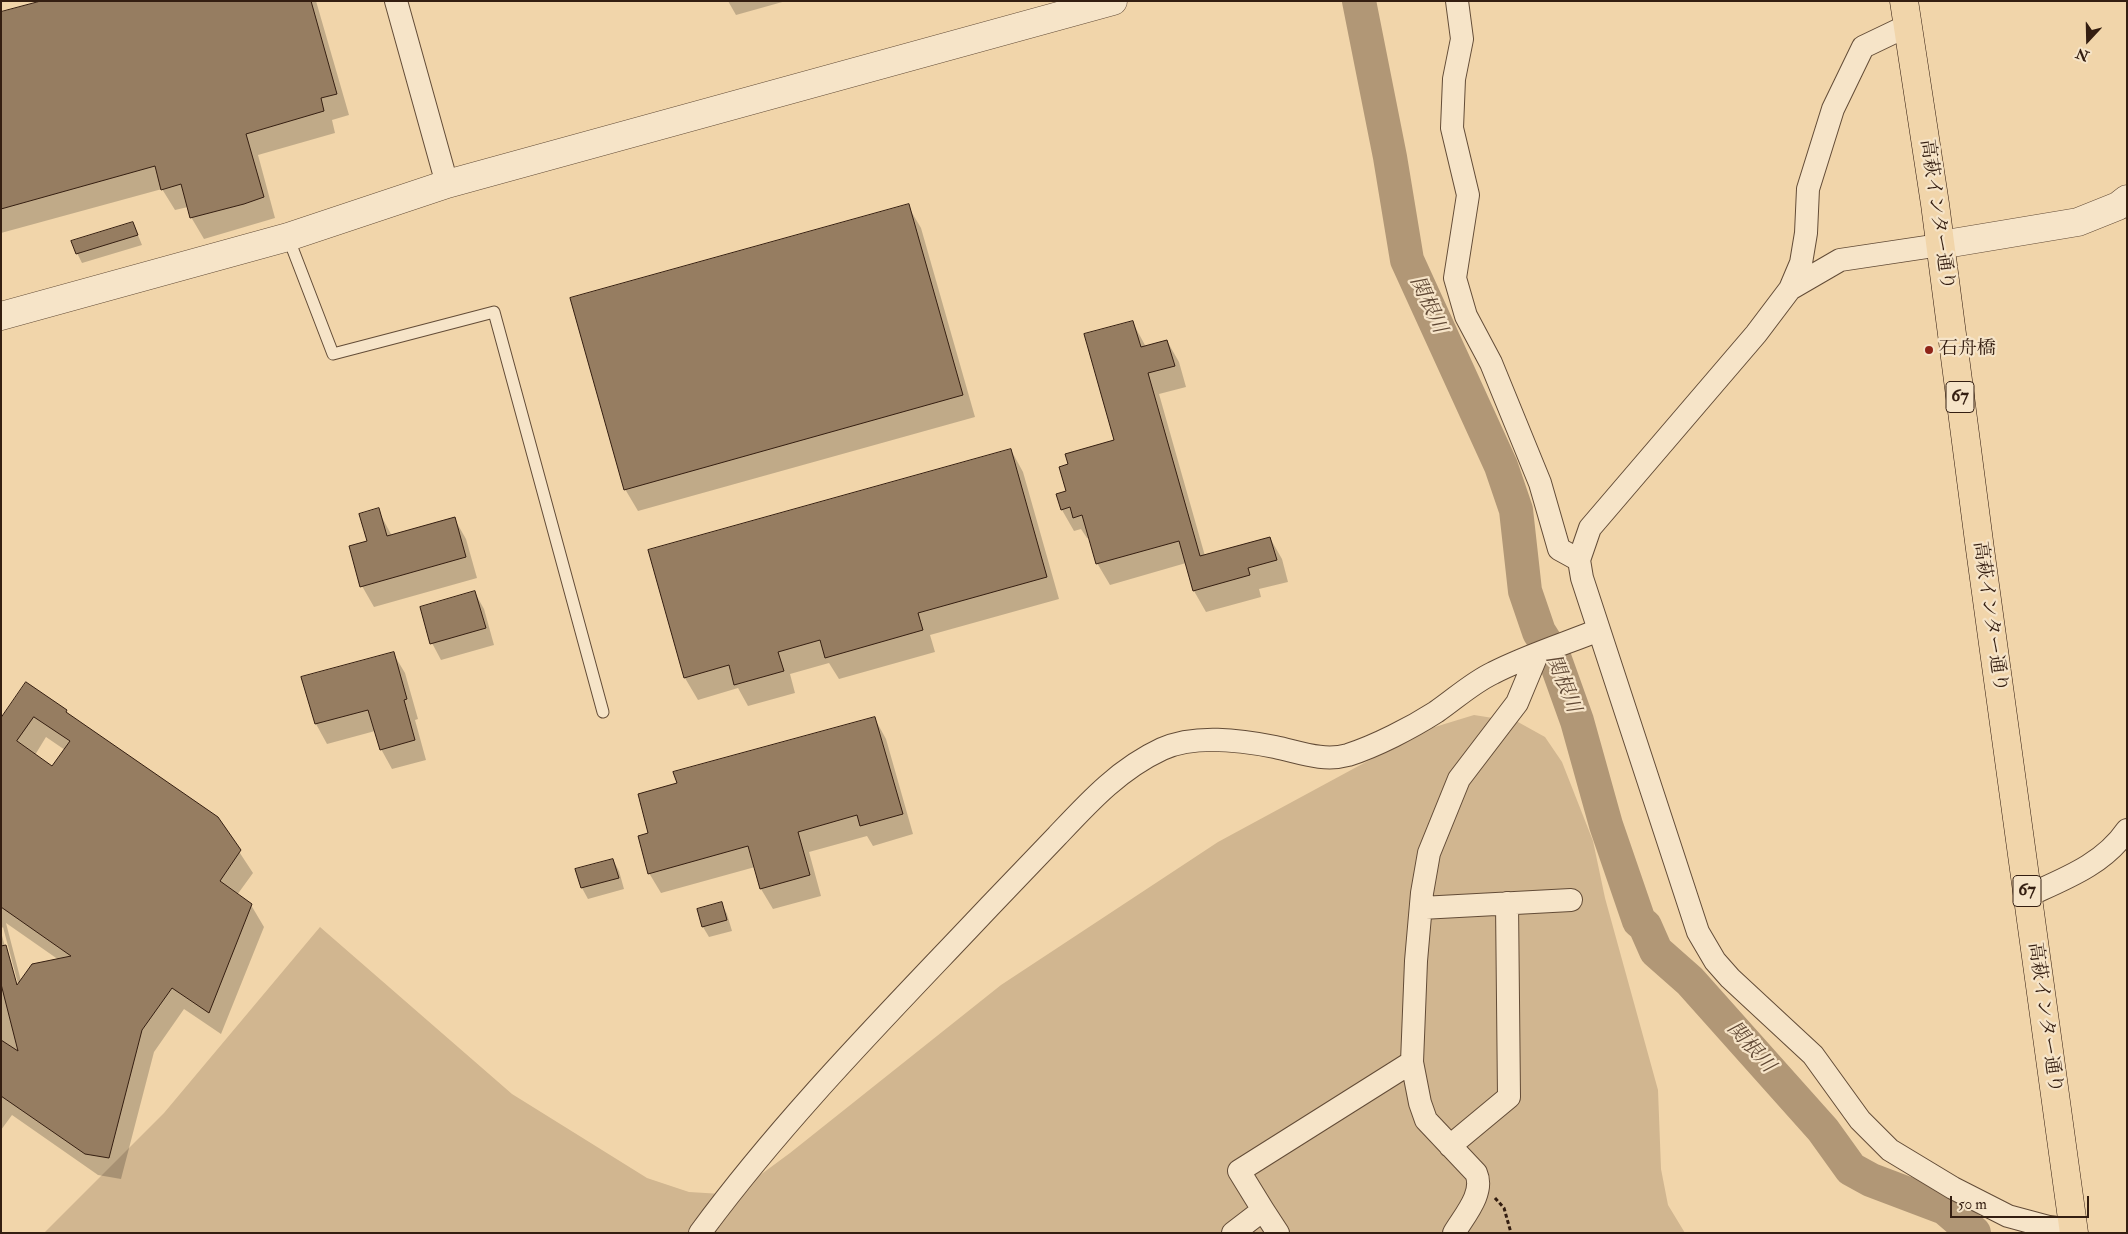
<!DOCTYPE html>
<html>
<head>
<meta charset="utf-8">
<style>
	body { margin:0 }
	#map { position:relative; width:2128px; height:1234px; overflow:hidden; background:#f1d5aa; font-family:"IM FELL Double Pica",serif }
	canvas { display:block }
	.frame { position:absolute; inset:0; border:2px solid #341e11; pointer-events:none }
	.north { position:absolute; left:2063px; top:15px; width:50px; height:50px; -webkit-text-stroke:4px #f6e4c8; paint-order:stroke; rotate:201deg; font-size:14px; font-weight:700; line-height:20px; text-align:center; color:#341e11 }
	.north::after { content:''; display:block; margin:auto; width:18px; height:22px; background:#341e11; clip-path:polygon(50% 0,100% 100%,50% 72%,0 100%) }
	.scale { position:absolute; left:1950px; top:1196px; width:139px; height:22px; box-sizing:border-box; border:2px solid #341e11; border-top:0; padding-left:6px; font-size:15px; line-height:18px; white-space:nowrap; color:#341e11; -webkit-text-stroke:4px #f6e4c8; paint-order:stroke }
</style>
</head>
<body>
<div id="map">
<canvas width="2128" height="1234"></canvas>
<div class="frame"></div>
<div class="north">N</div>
<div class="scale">50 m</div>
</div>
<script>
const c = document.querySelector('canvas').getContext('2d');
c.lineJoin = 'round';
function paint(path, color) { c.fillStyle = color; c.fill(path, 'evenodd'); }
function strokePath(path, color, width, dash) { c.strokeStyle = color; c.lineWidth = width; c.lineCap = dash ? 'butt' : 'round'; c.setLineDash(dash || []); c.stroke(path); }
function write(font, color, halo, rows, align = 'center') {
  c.font = font + ' "IM FELL Double Pica","Noto Serif JP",serif'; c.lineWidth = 4.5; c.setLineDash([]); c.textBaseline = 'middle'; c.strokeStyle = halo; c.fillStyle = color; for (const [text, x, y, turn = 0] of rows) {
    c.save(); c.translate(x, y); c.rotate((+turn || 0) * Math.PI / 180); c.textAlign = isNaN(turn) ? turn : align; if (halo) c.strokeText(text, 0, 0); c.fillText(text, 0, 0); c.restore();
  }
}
const green = new Path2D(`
	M1474,715L1518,722L1545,737L1562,762L1593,841L1605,898L1658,1090L1661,1169L1668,1205L1685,1233H44L164,1113L320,927L512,1094L647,1178L689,1192L722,1194L748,1184L790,1153L1001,985L1218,842L1425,730Z`);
const shadow = new Path2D(`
	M112,1H316L349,115L332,120L335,133L258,155L275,218L204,239L191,217L188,207L175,210L162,189L1,233V14Z
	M728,1H786L736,15Z
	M908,206L921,228L975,417L638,511L625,489Z
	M133,223L142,245L82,263L77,253Z
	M1133,323L1146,347L1167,341L1179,362L1186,387L1159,394L1205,556L1270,538L1282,559L1288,582L1259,589L1261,597L1206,612L1194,591L1186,563L1110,585L1097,563L1090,538H1087L1081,529L1074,531L1062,510L1068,492L1069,465L1116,441Z
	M1011,450L1023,472L1059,599L930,635L935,652L839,679L829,663L790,674L795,693L748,706L738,688L698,700L685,678Z
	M378,510L392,536L454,518L466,539L477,578L374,607L362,586L368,542Z
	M475,593L484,609L494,645L441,660L432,643Z
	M393,653L405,673L418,719L415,720L426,760L392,769L381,749L375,731L327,744L316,724L303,678Z
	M66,711L69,715L217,818L253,873L237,895L251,905L264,927L221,1034L184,1009L154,1052L121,1179L98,1175L12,1115L1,1130V932L17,991H20L3,927L1,929V720ZM46,737L65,750L53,767L35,755ZM6,923L59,960L21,981Z
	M875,719L886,739L913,834L873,846L867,836L809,852L821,896L773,909L761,889L755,867L661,893L649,873L650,833L678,784Z
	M613,860L619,871L624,889L588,899L582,888L577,870Z
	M721,903L727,914L732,931L709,937L703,927Z`);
const river = new Path2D(`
	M1359,1L1390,157L1407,260L1501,466L1516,510L1525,591L1539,632L1553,654L1577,721L1606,825L1639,921L1645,926L1656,951L1690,981L1823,1130L1851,1169L1871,1180L1945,1208L1974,1233`);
const building = new Path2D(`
	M41,1H311L337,94L321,98L324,111L246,134L264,197L244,204L190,218L181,184L161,190L155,166L1,209V12Z
	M909,204L963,395L624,490L570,298Z
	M133,222L138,235L76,254L71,241Z
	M1133,321L1141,347L1167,340L1175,366L1148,373L1200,556L1270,537L1277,560L1248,568L1250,575L1193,591L1179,541L1096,564L1082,515L1073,518L1070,507L1061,510L1056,494L1066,491L1059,467L1068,464L1065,454L1114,440L1084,334Z
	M1011,449L1047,577L918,613L923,630L825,658L820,640L778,652L784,671L734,685L729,665L684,678L648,550Z
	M379,508L387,536L455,517L466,557L360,587L349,546L367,541L359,514Z
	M475,591L486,628L430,644L420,607Z
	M394,652L407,699L404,700L415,740L380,750L368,710L315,724L301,677Z
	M26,682L67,710L66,712L218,817L241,850L220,881L252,904L209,1013L172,988L142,1030L109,1158L85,1154L1,1096V1040L18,1051L1,984V946L6,945L17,985L32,964L71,956L1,907V718ZM34,717L70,741L52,766L17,741Z
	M875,717L903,814L860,826L857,815L798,832L810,875L760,889L748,846L648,874L638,836L648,833L638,794L677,783L673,772Z
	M613,859L619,878L581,888L575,869Z
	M722,902L727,920L702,927L697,909Z`);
const path = new Path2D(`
	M1495,1198L1504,1208L1511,1233`);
const service = new Path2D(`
	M288,237L333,354L494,312L603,712`);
const minor = new Path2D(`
	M396,1L447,184
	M1457,1L1462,39L1454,79L1452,128L1468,195L1455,278L1466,316L1491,363L1540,483L1559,549L1579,560
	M1909,25L1863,47L1833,109L1808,189L1806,233L1801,263L1790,289L1756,334L1590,528L1579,560L1582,578L1698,932L1715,961L1730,978L1813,1055L1860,1120L1890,1150L1953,1188L2008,1216L2049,1227L2073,1230
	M1790,289L1840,260L1940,245
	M2027,896C2064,879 2103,865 2127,830
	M1421,908L1571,900
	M1450,1146L1509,1097L1507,903
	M1263,1210L1278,1233
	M700,1233C786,1116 890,1012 989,907C1012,883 1034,860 1057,836C1089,802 1119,769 1162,749C1195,734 1240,740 1275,747C1299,752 1323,762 1348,755C1376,746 1411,728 1436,712C1455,699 1472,683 1493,673C1526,656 1564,644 1599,630
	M1233,1233L1263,1210L1239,1171L1412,1062
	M1454,1233C1464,1216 1485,1193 1476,1173L1426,1120L1420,1103L1412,1062L1416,961L1422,893L1429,853L1459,779L1517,703L1537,655`);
const tertiary = new Path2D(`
	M1940,245L2078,222L2118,206L2127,199
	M1,316L288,237L447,184L1113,1`);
const primary = new Path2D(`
	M1904,1L1935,204L1980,549L2074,1233`);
const markers = [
	[1929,350,5,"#8f2418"]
];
const shields = [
	[1960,397,28],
	[2027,891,28]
];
const shieldNames = [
	["67",1960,397],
	["67",2027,891]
];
const streetNames = [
	["高萩インター通り",1936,215,82],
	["高萩インター通り",1989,617,82],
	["高萩インター通り",2044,1018,82]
];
const poiNames = [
	["石舟橋",1939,350]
];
const waterNames = [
	["関根川",1427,305,65],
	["関根川",1562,684,68],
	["関根川",1750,1048,48]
];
paint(green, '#d1b690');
paint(shadow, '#0003');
strokePath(river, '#b19776', 34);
paint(building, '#967d61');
strokePath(building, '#341e11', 1);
strokePath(service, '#634c37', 13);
strokePath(minor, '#634c37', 24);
strokePath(tertiary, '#634c37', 29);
strokePath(primary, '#341e11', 29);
strokePath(path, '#341e11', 3, [4, 2.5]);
strokePath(service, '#f6e4c8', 11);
strokePath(minor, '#f6e4c8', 22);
strokePath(tertiary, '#f6e4c8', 28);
strokePath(primary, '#f1d5aa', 28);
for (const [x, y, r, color] of markers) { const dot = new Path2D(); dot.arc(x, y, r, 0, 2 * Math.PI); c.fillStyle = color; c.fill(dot); strokePath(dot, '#f6e4c8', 2); }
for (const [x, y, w] of shields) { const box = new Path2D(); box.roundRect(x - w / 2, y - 15.5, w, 31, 4); c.fillStyle = '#f6e4c8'; c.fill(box); strokePath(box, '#341e11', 1); }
write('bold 18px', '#341e11', null, shieldNames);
write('19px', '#341e11', '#f6e4c8', streetNames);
write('19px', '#341e11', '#f6e4c8', poiNames, 'left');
write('italic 20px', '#604834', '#f6e4c8', waterNames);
</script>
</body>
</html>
